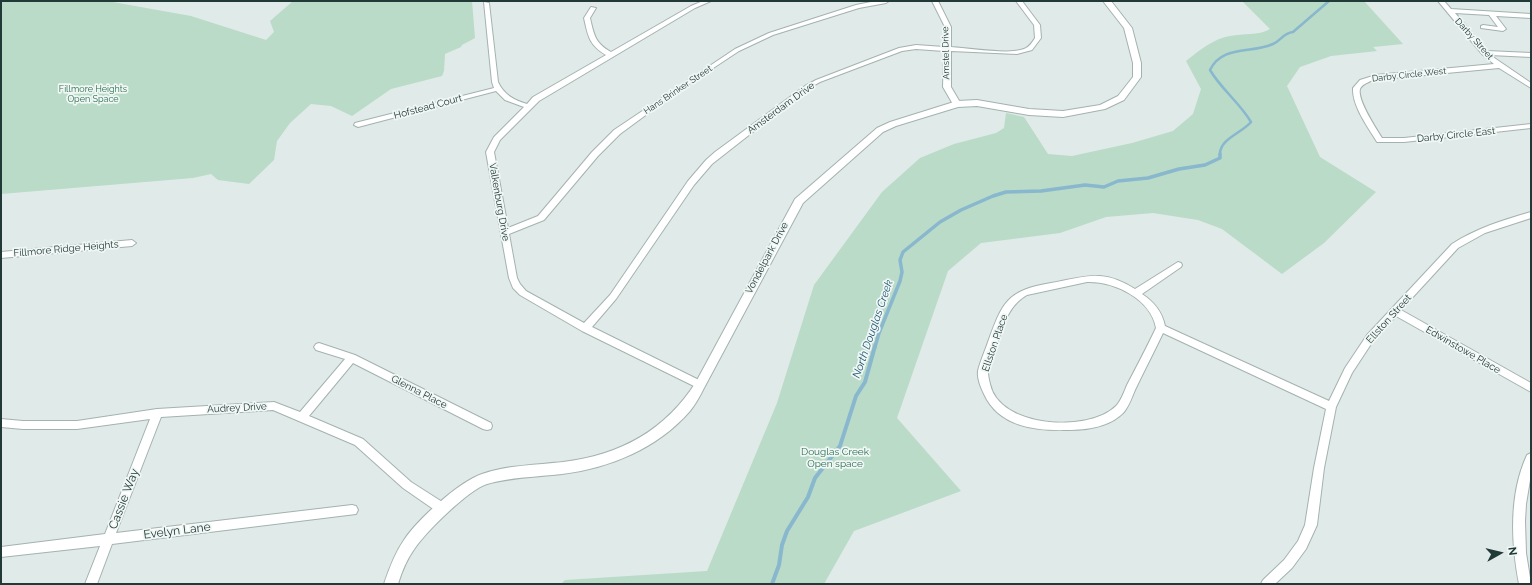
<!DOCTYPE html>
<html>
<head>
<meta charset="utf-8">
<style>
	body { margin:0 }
	#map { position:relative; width:1532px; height:585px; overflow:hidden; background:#e0eae8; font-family:Raleway,sans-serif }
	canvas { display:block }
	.frame { position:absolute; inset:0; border:2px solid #213a38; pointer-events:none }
	.north { position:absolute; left:1480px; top:533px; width:40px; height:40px; -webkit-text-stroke:3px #f0f7f5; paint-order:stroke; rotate:82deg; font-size:11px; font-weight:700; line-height:16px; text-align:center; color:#213a38 }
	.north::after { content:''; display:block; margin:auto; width:14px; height:18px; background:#213a38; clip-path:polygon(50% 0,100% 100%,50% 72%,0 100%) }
</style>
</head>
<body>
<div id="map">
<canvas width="1532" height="585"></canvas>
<div class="frame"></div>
<div class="north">N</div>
</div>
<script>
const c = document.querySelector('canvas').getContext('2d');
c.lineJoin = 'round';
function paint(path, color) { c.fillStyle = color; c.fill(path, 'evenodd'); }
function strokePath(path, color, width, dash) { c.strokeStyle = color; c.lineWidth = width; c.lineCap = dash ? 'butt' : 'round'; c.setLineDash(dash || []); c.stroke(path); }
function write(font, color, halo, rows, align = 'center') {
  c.font = font + ' Raleway,sans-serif'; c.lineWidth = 3.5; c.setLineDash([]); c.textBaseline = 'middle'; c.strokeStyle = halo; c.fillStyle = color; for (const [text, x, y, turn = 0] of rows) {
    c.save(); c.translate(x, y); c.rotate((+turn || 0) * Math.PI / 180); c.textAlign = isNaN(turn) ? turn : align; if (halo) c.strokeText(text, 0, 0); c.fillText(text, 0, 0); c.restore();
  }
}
const green = new Path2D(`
	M1,1H107L191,16L266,40L274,32L270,21L293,1H472L475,38L462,45L461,47L445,54L444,71L442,76L391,89L352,116L331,106L311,104L290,123L277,141L274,160L249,184L218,180L211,174L193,178L1,194Z
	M1242,1H1364L1403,44L1373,47L1377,51L1331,56L1300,67L1287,86L1320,157L1376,192L1324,243L1282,274L1222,229L1198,220L1153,213L1106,217L1060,233L981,243L948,271L897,418L961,491L854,531L824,584H561L565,580L707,571L777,403L814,285L882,192L920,158L954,144L996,133L1004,128L1006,113L1024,117L1048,154L1072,156L1132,143L1173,131L1193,114L1201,89L1186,61C1198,51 1215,38 1230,36C1244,33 1258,36 1270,29Z`);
const streamFar2 = new Path2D(`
	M1220,155C1219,139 1242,133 1251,122C1240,103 1221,89 1210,70C1222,45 1250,54 1273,44C1281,41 1283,33 1293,32L1329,1`);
const streamFar1 = new Path2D(`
	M875,347L879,333L900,281L902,272L900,260L903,252L940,222L961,210L993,196L1006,192L1041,191L1085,185L1104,187L1118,181L1148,178L1179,169L1205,165L1220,158V154`);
const stream = new Path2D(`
	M772,584L779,565L782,545L787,531L808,497L815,478L840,446L856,396L865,382L875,346`);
const minor = new Path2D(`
	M703,1H711L695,8L539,101L500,140L494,152L508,228L538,216L592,152L614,130L735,49L769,33L856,5L876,1H889L886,3L859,8L773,35L739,51L677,92L620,134L598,156L544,220L509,234L517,278L520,284L526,291L584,323L610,295L688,181L706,160L715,152L805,86L816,80L899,48L916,45L944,47L945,27L932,1H938L951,27V47C968,48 1009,55 1024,49C1029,47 1032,43 1035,38L1034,25L1016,1H1022L1040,25L1041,38L1032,50L1017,54L951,51V87L961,104L957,106H954L943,87L944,51L916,49L902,51L820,82L809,88L712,164L694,185L616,299L592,327L703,382L705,385L703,388L700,389L582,331L520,295L513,288L509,278L486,152L494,137L524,107L505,100L496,91L358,127L354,125L355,123L494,88L492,82L484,2L489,3L498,82C504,95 514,100 527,104L533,97L606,55C589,45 588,36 584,18L591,7L596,8L590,18C594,35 595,43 611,52L691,6Z
	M1438,1H1444L1451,9L1531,14V18L1496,16L1506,29L1503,31L1481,28V26L1483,25L1498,27L1489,15L1455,13L1487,51L1531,53V57L1490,55L1531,83V88L1499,68L1373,80C1369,82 1362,84 1360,89C1357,100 1376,128 1382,138H1404L1531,124V128L1404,142H1377C1368,127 1352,106 1353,88L1360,80L1376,75L1494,64L1482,54Z
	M1531,212V218L1485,233L1458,248L1401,310L1531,383V392L1396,316L1373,341L1352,373L1336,407L1324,468L1317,525L1306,549L1292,568L1275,584H1261L1263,580L1284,560L1298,541L1305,525L1314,468L1326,409L1163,333C1154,352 1144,371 1135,390C1132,397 1129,406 1124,412C1110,427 1087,430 1068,430C1036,431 999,427 984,394C981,388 977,378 978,371C980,362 985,351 988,342C1002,303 1007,290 1051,283C1086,277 1101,268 1135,289L1178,262L1181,263L1182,265L1181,267L1142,294C1154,302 1162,311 1165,326L1329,401L1345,368L1367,335L1452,244C1477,228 1503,220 1531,212ZM1087,282C1114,281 1151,299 1156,328C1147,347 1137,366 1127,385C1124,392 1121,401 1116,406C1089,433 999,428 990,384C989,380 988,375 988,372C989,362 996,347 999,337C1005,320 1011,304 1027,295Z
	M132,240L136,243L132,246L1,258V252Z
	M319,343L355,355L491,423L492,426L491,429L487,430L483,429L353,363L309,416L363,439L411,482L447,505L449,509L447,513L443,514L439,513L403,488L355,445L273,410L161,417L116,533L352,505L356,506L358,510L356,514L112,544L97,584H85L100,546L1,557V547L105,534L150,419L77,429H23L1,427V419L23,421H77L157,409L274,402L300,412L345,359L316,350L314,347L316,344Z
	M1531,453V474L1526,504L1525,521L1526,553L1531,584H1519C1511,542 1509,494 1527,455Z`);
const tertiary = new Path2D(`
	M1103,1H1111L1132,28L1141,63V77L1124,100L1105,109L1063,117L1029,115L977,106L958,107L896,126L883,132L803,203L704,388C700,396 695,405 690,411C657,449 609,468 562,474C537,477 510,477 487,484C468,490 426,532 415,548C407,559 402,571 398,584H384C389,569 395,553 404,540C418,519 459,482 482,474C508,465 536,465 563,462C620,455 665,431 696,382L795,199L877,128L890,122L957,101L977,100L1029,109L1063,111L1100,105L1118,96L1133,77V63L1124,28Z`);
const farStreetnames = [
	["Darby Street",1474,39,48],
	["Amstel Drive",946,53,-91],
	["Darby Circle West",1409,75,-6],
	["Hans Brinker Street",678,90,-34]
];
const farParknames = [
	["Fillmore Heights",93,89],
	["Open Space",93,99]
];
const streetNames = [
	["Hofstead Court",428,107,-15],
	["Amsterdam Drive",781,108,-36],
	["Darby Circle East",1456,135,-6],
	["Valkenburg Drive",499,202,80],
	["Fillmore Ridge Heights",66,249,-5],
	["Vondelpark Drive",767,258,-62],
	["Ellston Street",1389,319,-48],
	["Ellston Place",995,343,-71],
	["Edwinstowe Place",1463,350,30],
	["Glenna Place",419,392,27],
	["Audrey Drive",237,408,-3]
];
const parkNames = [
	["Douglas Creek",835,452],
	["Open space",835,464]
];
const waterNames = [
	["North Douglas Creek",873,329,-71]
];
const nearStreetnames = [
	["Cassie Way",124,499,-69],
	["Evelyn Lane",177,531,-7]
];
paint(green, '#b9dbc8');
strokePath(streamFar2, '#89b7ce', 2.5);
strokePath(streamFar1, '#89b7ce', 3.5);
strokePath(stream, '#89b7ce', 4);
strokePath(minor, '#a3b2b0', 2);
strokePath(tertiary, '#a3b2b0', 2);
paint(minor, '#fff');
paint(tertiary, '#fff');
write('9px', '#213a38', '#f0f7f5', farStreetnames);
write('9px', '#2d6f52', '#f0f7f5', farParknames);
write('10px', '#213a38', '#f0f7f5', streetNames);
write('10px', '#2d6f52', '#f0f7f5', parkNames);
write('italic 11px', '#1e5673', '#f0f7f5', waterNames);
write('12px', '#213a38', '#f0f7f5', nearStreetnames);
</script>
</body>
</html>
